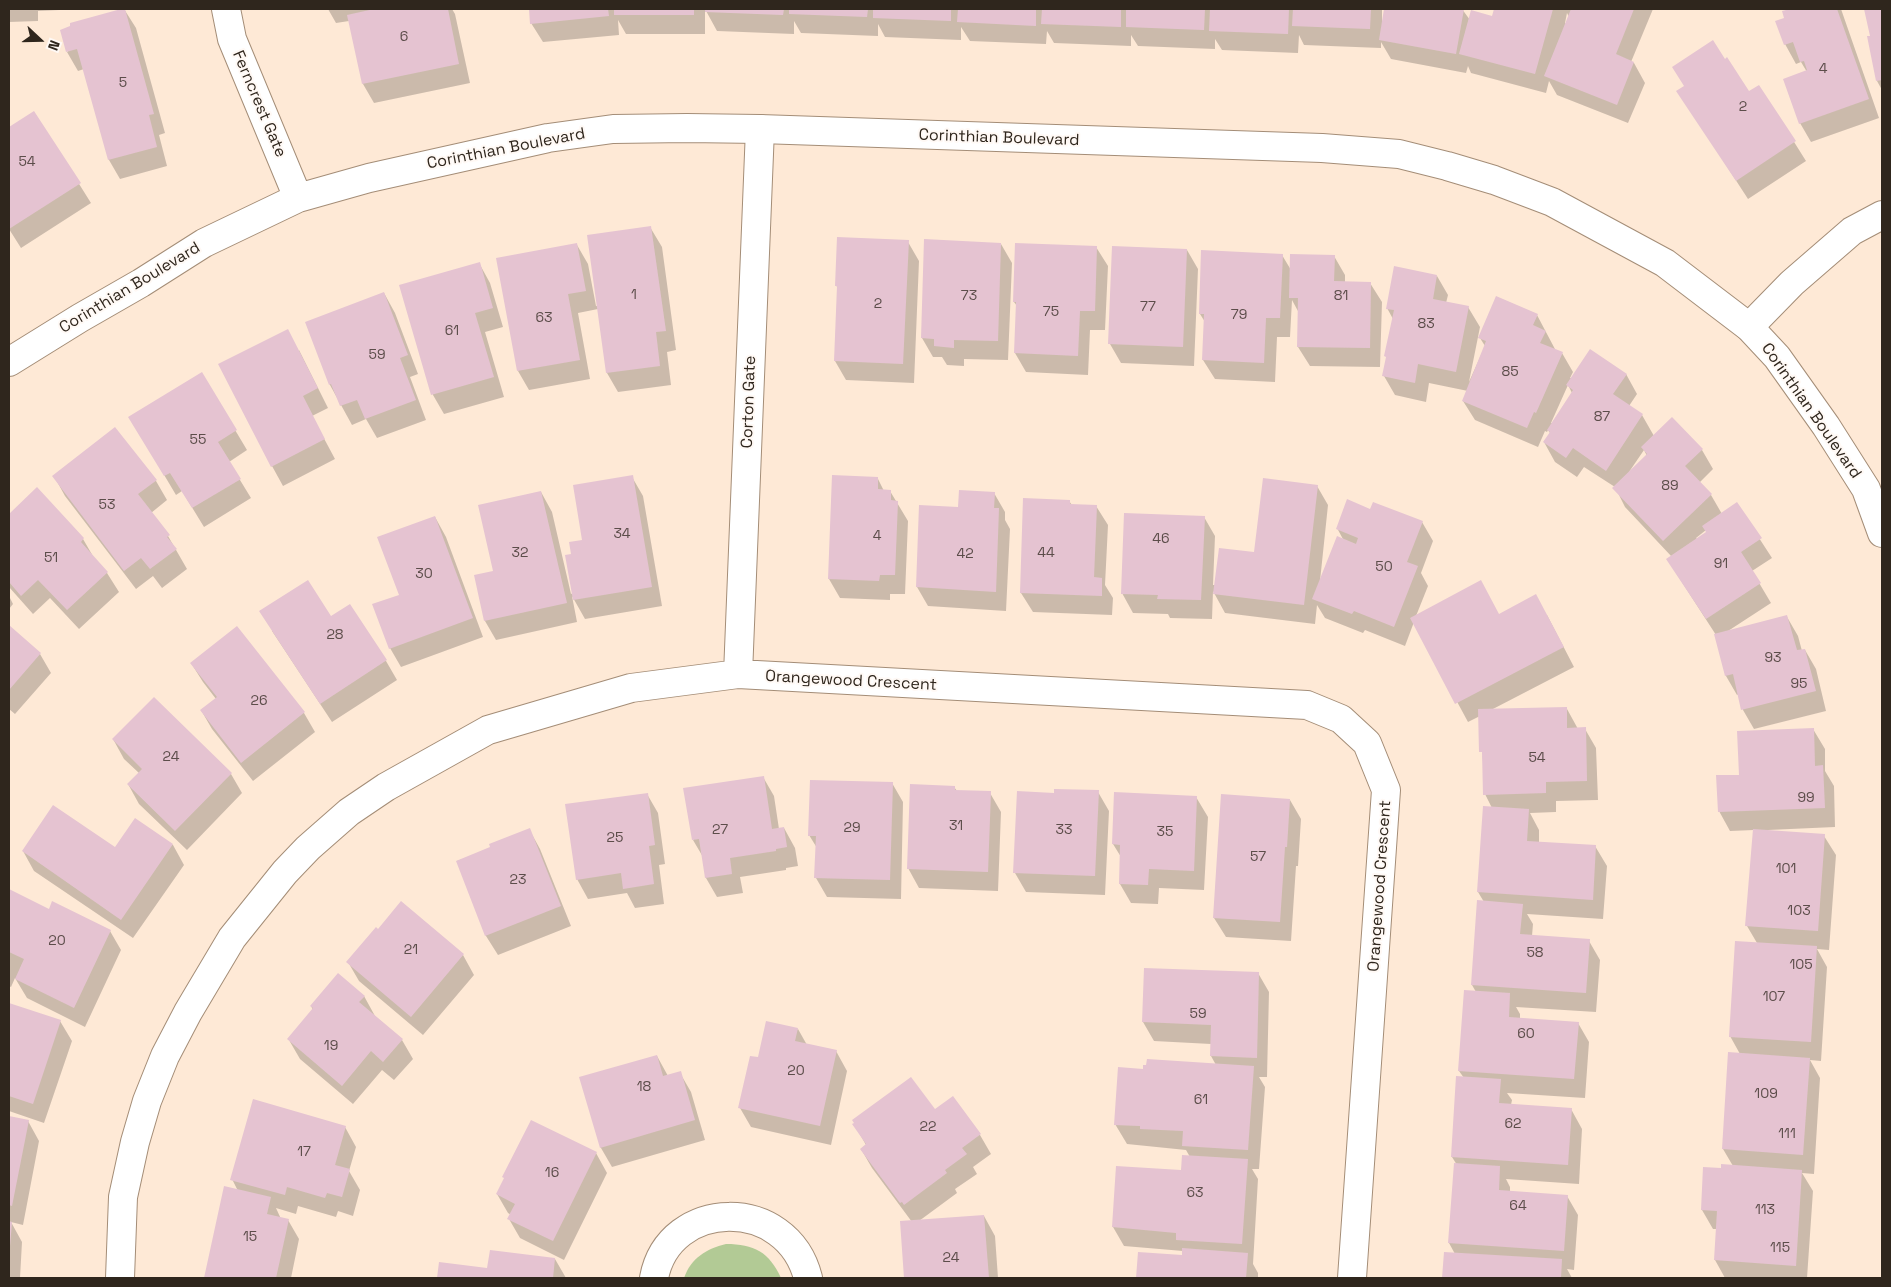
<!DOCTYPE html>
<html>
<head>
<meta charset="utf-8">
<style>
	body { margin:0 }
	#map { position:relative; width:1891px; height:1287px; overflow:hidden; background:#fee9d6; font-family:"Space Grotesk",sans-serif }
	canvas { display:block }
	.frame { position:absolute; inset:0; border:10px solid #2f261d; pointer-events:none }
	.north { position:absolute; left:15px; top:15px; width:50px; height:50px; -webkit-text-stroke:4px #fff9f5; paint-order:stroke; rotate:111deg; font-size:14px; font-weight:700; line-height:20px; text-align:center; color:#2f261d }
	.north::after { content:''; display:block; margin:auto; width:18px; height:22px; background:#2f261d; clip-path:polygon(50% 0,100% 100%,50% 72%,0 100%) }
</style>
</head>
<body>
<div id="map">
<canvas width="1891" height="1287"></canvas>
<div class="frame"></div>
<div class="north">N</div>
</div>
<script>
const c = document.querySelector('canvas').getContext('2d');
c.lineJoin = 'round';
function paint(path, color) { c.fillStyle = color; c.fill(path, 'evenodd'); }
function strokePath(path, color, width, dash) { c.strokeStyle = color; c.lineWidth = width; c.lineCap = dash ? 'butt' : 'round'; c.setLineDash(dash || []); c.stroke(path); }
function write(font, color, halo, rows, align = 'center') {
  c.font = font + ' "Space Grotesk",sans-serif'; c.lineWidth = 4; c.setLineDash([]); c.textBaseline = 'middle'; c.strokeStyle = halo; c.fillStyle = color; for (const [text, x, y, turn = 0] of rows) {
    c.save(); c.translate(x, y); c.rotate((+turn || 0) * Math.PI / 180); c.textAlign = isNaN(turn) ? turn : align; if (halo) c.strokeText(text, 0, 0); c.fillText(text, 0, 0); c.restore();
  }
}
const green = new Path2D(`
	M726,1244C754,1244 769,1252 781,1278H684C691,1258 706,1249 726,1244Z`);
const shadow = new Path2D(`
	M9,9H81L38,11V21L9,22Z
	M124,9L136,28L165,133L159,135L167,166L120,179L109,160L84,69L78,71L67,52Z
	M328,9H452L455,14L470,83L374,103L363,84L349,21L336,23Z
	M530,9H1382V21H1383L1386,9H1462L1470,20L1493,17L1496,9H1653L1631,62L1634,63L1645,83L1628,123L1557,95L1549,81L1546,93L1471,73L1468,66L1466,73L1391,59L1381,42V48L1304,45L1299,35L1298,53L1222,50L1215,39V49L1138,46L1131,35V46L1054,43L1047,31L1046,44L970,41L961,27V40L885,37L878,24V36L801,33L794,21V34L717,31L705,9V34H626L618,20L619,35L543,42L531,23ZM1567,13L1569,17L1566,24L1565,23Z
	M1787,9H1841L1879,118L1811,142L1800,123L1807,72L1801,62L1796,64L1785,44Z
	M1865,9H1882V90L1877,81L1869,37L1871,36Z
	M1759,86L1806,161L1748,199L1678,91L1749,93Z
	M34,112L91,203L21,248L9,229V128Z
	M650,227L662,247L676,350L667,352L671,385L618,392L607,373L598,309L578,313L590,379L529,390L518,371L577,245L588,264L596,306H598Z
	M908,242L919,261L914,383L846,380L835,361L838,289L836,285Z
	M1001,244L1012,263L1008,360L964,359V366L947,365L942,357H933L922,338Z
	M1096,247L1108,266L1105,330H1090L1088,375L1026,372L1015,353L1017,306L1014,302Z
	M1113,247L1187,250L1198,269L1194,366L1121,363L1110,344Z
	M1282,255L1291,270L1334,256L1345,275V282L1370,283L1382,302L1380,367L1310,366L1298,347L1299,313L1292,300L1290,337H1277L1275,382L1215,379L1203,360L1205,322L1200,314Z
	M479,263L490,283L503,327L485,332L504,397L444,414L433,395L401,286Z
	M1437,276L1448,295L1446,303L1468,307L1480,327L1469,382L1485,346L1480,338L1537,315L1556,351L1562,353L1573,372L1570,378L1626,374L1637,394L1629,406L1642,415L1654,436L1702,450L1713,469L1699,483L1711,495L1722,514L1737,504L1772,558L1752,571L1771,603L1728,631L1787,617L1798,636L1802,651L1805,650L1816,669L1826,711L1754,729L1743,710L1739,694L1737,695L1726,676L1716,635L1667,559L1672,557L1625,507L1615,487L1584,467L1577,477L1555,462L1544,442L1550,433L1548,430L1547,432L1545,431L1538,447L1475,420L1463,401L1468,391L1429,383L1426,402L1395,395L1384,376L1393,319L1387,308ZM1568,385L1572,393L1552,423H1551ZM1644,450L1647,456L1629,472ZM1706,530L1707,533L1697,539L1696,538Z
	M384,293L395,313L418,374L410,377L426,420L377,438L366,419L352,425L330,385L306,323Z
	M299,350L328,408L312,416L335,459L283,486L272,466Z
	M201,373L247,450L229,462L251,498L204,527L182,491L176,495L141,436Z
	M115,429L156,481L167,500L151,513L168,536L187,569L162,588L153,576L136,589L65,496L54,476Z
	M632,477L643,496L662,606L585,619L572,596L577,622L496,640L485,621L476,576L494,572L541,492L552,512L571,594L573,593V555Z
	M878,479L884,491H890L908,521L905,594H890V600L840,598L829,579Z
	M1317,486L1328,505L1320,581L1344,541L1337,528L1371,510L1422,522L1433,541L1421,573L1428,586L1416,616L1547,615L1574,667L1491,710L1567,709L1578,729H1585L1596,748L1598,800L1556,801V812L1530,813L1539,830V843L1595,846L1607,866L1603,919L1527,914L1533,924L1532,936L1589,941L1600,960L1596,1012L1516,1007L1520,1014V1019L1578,1023L1589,1042L1585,1098L1507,1093L1512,1100L1511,1105L1571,1109L1582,1129L1579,1184L1506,1179L1510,1187V1192L1567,1196L1578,1215L1574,1270L1567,1269L1572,1278H1443L1445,1253L1455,1254L1449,1243L1457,1165L1452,1157L1464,1078L1459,1071L1465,992H1476L1472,985L1484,902L1478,892L1484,808H1492L1485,794L1480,716L1468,722L1414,622L1405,646L1365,630L1363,633L1325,618L1317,605L1315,624L1225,613L1213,591L1212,619L1170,618L1168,614L1133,613L1122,593L1204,517L1215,536L1213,585H1215L1255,554Z
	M37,489L83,539L94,558L107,573L119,592L79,629L50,598L33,614L9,587V515Z
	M994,493L1005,512V520L1010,529L1006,611L928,606L917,587L959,508Z
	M1069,501L1072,505L1096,506L1108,525L1105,585L1113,598L1112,615L1033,612L1021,593Z
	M435,517L446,537L483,637L401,667L390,648L400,596Z
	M9,596L13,604L9,609Z
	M331,617L386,661L397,680L332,722L272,631Z
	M9,627L40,654L51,673L15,714L9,709Z
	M237,628L304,713L315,732L253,781L212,729L201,710L216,699L203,682L191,663Z
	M154,698L231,774L242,793L187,850L139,804L128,784L139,773L124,759L113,739Z
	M1813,729L1825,749V771L1834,786L1835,827L1768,830V831L1824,836L1836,855L1829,950L1817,949L1827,967L1821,1061L1810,1060L1820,1078L1814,1174L1802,1173L1813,1191L1807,1278H1725L1715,1260L1717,1229H1713L1702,1210L1722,1169L1733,1166L1723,1149L1740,1054L1730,1036L1757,943L1747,926L1754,830L1730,831L1719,811L1740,776Z
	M763,777L774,796L779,829L784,828L795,848L798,866L786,868V870L740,877L743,893L717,897L706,878L703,857L693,840Z
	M892,783L903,802L901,899L827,897L816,878L817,848L809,835Z
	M954,787L957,791L990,793L1001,812L998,891L919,888L908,868Z
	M1098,792L1109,811L1105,895L1026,892L1015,873L1055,794Z
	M647,794L658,813L665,864L659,865L664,904L635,908L627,893L588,899L577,879Z
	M1196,797L1208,817L1204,890L1159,888L1158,904L1131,903L1120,884L1121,857L1113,844Z
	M1290,800L1301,819L1298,866H1296L1291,941L1226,937L1214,918Z
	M136,820L173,845L184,865L133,938L34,871L23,851L116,849Z
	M529,829L540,849L571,926L498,955L486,936L457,861L492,848Z
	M9,890L49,910L110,931L121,950L85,1027L27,998L15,978L11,987L9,986Z
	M402,903L463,955L474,975L423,1035L359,981L348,962L379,931Z
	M1145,969L1258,973L1269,992L1267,1077H1259L1265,1087L1259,1169H1252L1258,1179L1253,1264L1258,1273V1278H1137L1139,1253L1183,1257V1251L1124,1246L1113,1227L1117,1167L1182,1171L1190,1157L1186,1150L1127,1144L1115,1124L1144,1070L1216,1065L1211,1056V1044L1154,1041L1143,1022Z
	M364,996L375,1016L402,1040L413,1059L394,1080L382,1070L353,1104L300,1059L289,1040L313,1010L311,1006Z
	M9,1004L60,1021L72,1041L44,1123L9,1111Z
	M798,1029L807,1045L836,1051L847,1071L831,1145L751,1127L740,1108L759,1059Z
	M657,1056L668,1076L680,1073L691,1092L705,1140L612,1167L601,1148L581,1078Z
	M934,1111L980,1135L991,1154L973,1167L977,1174L955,1189L957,1193L919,1221L984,1216L995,1236L998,1278H906L902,1222H912L872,1168L861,1149L866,1145L854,1124Z
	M9,1117L28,1121L39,1141L23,1225L11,1222L22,1242L20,1278H9Z
	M345,1127L356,1147L349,1171L360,1190L353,1216L338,1211L336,1217L298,1206L296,1214L276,1208L281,1219L288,1220L299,1239L291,1278H205L225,1188L238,1191L232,1179Z
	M596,1153L607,1173L564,1260L520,1238L509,1219L511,1215L508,1213L497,1194Z
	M555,1259L566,1278H438L440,1264L488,1269Z`);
const building = new Path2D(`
	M121,9H125L154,114L149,115L157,147L108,160L77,49L66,52L60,30L70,26V23Z
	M374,9H448L459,64L362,84L347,15Z
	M529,9H608L609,16L530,24Z
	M614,9H694V15H614Z
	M705,9H784L783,15L705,12Z
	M789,9H868L867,17L789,14Z
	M873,9H951V21L873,18Z
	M958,9H1036V26L957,22Z
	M1042,9H1121V27L1041,24Z
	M1126,9H1205L1204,30L1126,27Z
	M1210,9H1289L1288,34L1209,31Z
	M1293,9H1371L1370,29L1292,26Z
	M1384,9H1464L1456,54L1379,40Z
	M1494,9H1553L1535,74L1459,54L1471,10L1492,16Z
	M1571,9H1634L1616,54L1634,62L1617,105L1544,76Z
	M1785,9H1837L1869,99L1799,124L1783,79L1807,70L1804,61L1800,62L1793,42L1784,45L1775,21L1784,18L1782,11L1786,10Z
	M1864,9H1882V80L1876,81L1867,36H1870Z
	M1713,40L1725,59L1727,57L1749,91L1759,85L1796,141L1736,181L1676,91L1684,86L1672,67Z
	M34,111L81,183L9,229V127Z
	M651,226L666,331L656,332L660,366L606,373L587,235Z
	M837,237L909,240L903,364L834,361L837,286H835Z
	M924,239L1001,243L998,341L954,340V348L934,346V339L921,338Z
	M577,243L586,291L568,294L580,360L517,371L496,258Z
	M1015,243L1097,246L1095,311H1080L1078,356L1014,353L1016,302H1013Z
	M1112,246L1187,249L1183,347L1108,344Z
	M1201,250L1283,254L1280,318H1266L1264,363L1202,360L1204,314H1199Z
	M1290,254L1335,255L1334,281L1371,282L1370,348L1297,347L1298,298H1289Z
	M480,262L493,308L475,313L494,377L431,395L399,285Z
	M1394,266L1437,275L1433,299L1469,306L1456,372L1418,364L1415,383L1382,376L1386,357L1384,356L1394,310L1386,309Z
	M384,292L408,355L400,358L416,400L365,419L357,400L340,406L331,384L329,385L305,322Z
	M1496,296L1538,314L1533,325L1546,331L1540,343L1563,352L1536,413L1534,412L1527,428L1462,401L1486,341L1478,338Z
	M288,329L318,388L303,396L325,439L271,467L218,364Z
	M1590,349L1627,374L1613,394L1643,414L1606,471L1573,448L1566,458L1543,442L1550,432L1547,430L1573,390L1566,385Z
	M202,372L237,430L218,442L241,479L192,508L170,473L164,476L128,417Z
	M1672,417L1703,449L1685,466L1712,494L1663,541L1612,488L1647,454L1641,447Z
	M115,427L157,480L138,494L170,535L167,537L177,549L150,569L141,558L124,571L52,476Z
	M633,475L652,587L573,600L565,555L571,554L569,542L582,540L573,485Z
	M832,475L878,477V489L891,490V500L898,501L895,575H880L879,581L828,579Z
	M1263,478L1318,485L1304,605L1213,594L1219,548L1254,552Z
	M37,487L84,538L81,542L108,572L67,610L38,580L21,596L9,582V514Z
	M959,490L995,492L994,508H999L996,592L916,587L919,505L958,507Z
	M541,491L567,603L484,621L474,575L493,571L478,505Z
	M1023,498L1070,500V504L1097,505L1094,577L1102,578V596L1020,593Z
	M1347,499L1370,509L1373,502L1423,521L1407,562L1418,566L1394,627L1354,611L1352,614L1312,599L1337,536L1356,544L1358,538L1336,529Z
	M1737,502L1762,538L1741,552L1761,583L1706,619L1666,559L1706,532L1702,526Z
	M1124,513L1205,516L1201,600L1157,599L1158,595L1121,594Z
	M435,516L473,618L389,649L372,604L399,595L377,537Z
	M308,580L331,616L350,604L387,660L320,704L259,611Z
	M1481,580L1499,614L1536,594L1564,647L1455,704L1410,618Z
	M1787,615L1797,650L1805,649L1816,691L1741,710L1733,674L1725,676L1714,634Z
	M9,625L41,653L9,690Z
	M237,626L305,712L241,763L200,710L217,697L190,663Z
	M154,697L232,773L175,831L127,784L142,769L112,739Z
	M1567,707V728L1586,727L1587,781L1546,782V793L1483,795L1482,752H1479L1478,709Z
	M1814,728L1815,766L1823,765L1825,808L1718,812L1716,775H1739L1737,731Z
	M764,776L772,829L784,827L787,847L776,849V851L730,858L732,874L705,878L699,839L692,840L683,788Z
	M810,780L893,782L890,880L814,878L816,836H808Z
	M910,784L955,786V790L991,791L988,872L907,869Z
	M1054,789L1099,790L1095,876L1013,873L1017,791L1054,793Z
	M1114,792L1197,796L1194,871L1149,869L1148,885L1119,884L1120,845L1112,844Z
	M648,793L655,845L649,846L654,884L623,889L621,873L576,880L565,804Z
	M1221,794L1290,799L1287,847H1285L1280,922L1213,918Z
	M53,805L115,847L135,818L173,844L121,920L22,851Z
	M1483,806L1529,809L1527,841L1596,845L1593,900L1477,892Z
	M530,828L561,906L485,936L456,861L490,847L489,844Z
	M1753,829L1825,834L1818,931L1745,926Z
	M9,889L49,909L52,901L111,930L74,1008L15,979L24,959L9,952Z
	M1477,900L1523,904L1520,934L1590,939L1586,993L1471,985Z
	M401,901L464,954L411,1017L346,962L376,927L378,929Z
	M1735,941L1817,946L1811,1042L1729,1037Z
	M1144,968L1259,972L1257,1058L1210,1056L1211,1025L1142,1022Z
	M338,973L365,996L359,1002L403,1039L383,1062L371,1051L342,1086L287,1039L313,1008L310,1006Z
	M1464,990L1510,993L1509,1017L1579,1022L1574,1079L1458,1071Z
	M9,1003L61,1020L33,1104L9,1096Z
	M766,1021L798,1028L795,1041L837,1050L820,1126L738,1108L750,1056L758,1057Z
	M1728,1052L1810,1058L1803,1155L1722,1149Z
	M657,1055L663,1076L681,1071L695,1120L600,1148L579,1077Z
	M1147,1059L1254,1066L1248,1150L1182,1146L1183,1131L1140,1129V1126L1114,1125L1118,1067L1143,1069V1065H1146Z
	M1456,1076L1501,1079L1499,1103L1572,1108L1568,1165L1451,1157Z
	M911,1077L935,1109L953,1096L981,1134L962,1148L967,1154L945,1170L947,1173L904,1205L902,1202L900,1203L860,1149L866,1144L852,1124L854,1123L852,1120Z
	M253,1099L346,1126L335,1165L350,1169L342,1197L327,1193L325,1198L287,1187L285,1195L230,1180Z
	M9,1116L29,1120L12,1206L9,1205Z
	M531,1120L597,1152L553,1241L507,1219L515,1204L496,1194L504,1178L502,1177Z
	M1182,1155L1248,1159L1242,1244L1176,1240V1233L1112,1227L1116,1166L1181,1170Z
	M1454,1163L1500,1166L1499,1190L1568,1195L1564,1251L1448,1243Z
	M1721,1164L1802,1170L1796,1266L1714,1260L1717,1211L1701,1210L1703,1167L1721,1168Z
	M224,1186L271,1197L267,1214L289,1219L276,1278H204Z
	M984,1215L989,1278H904L900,1221Z
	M9,1221L12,1222L10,1246H9Z
	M1182,1248L1248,1253L1246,1278H1136L1138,1252L1182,1255Z
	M490,1250L555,1258L553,1278H437L439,1262L487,1268Z
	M1444,1252L1562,1259L1561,1278H1442Z`);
const street = new Path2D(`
	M1749,327L1792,283L1852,231L1882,215
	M738,674L760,129
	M120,1278L123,1197L135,1142L147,1101L165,1056L188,1012L232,938L285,872L308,848L349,812L386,787L488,730L631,688L738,674L1307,705L1341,719L1367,743L1386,790L1352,1278
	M654,1278C669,1198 787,1195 808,1278`);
const secondary = new Path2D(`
	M226,9L232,39L298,198
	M9,362L80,318L141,283L204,243L298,198L369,178L548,138L613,129L687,128L760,129L1322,148L1399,154L1447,166L1494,180L1552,202L1665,263L1749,327L1777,357L1826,426L1866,489L1882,533`);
const numberNames = [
	["6",404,37],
	["4",1823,69],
	["5",123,83],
	["2",1743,107],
	["54",27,162],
	["1",634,295],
	["73",969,296],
	["81",1341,296],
	["2",878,304],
	["77",1148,307],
	["75",1051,312],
	["79",1239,315],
	["63",544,318],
	["83",1426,324],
	["61",452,331],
	["59",377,355],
	["85",1510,372],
	["87",1602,417],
	["55",198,440],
	["89",1670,486],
	["53",107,505],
	["34",622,534],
	["4",877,536],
	["46",1161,539],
	["32",520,553],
	["44",1046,553],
	["42",965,554],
	["51",51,558],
	["91",1721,564],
	["50",1384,567],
	["30",424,574],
	["28",335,635],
	["93",1773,658],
	["95",1799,684],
	["26",259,701],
	["24",171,757],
	["54",1537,758],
	["99",1806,798],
	["31",956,826],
	["29",852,828],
	["27",720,830],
	["33",1064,830],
	["35",1165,832],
	["25",615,838],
	["57",1258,857],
	["101",1786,869],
	["23",518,880],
	["103",1799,911],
	["20",57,941],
	["21",411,950],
	["58",1535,953],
	["105",1801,965],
	["107",1774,997],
	["59",1198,1014],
	["60",1526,1034],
	["19",331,1046],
	["20",796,1071],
	["18",644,1087],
	["109",1766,1094],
	["61",1201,1100],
	["62",1513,1124],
	["22",928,1127],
	["111",1787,1134],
	["17",304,1152],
	["16",552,1173],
	["63",1195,1193],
	["64",1518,1206],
	["113",1765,1210],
	["15",250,1237],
	["115",1780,1248],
	["24",951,1258]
];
const streetNames = [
	["Ferncrest Gate",259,104,67],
	["Corinthian Boulevard",999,138,2],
	["Corinthian Boulevard",506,149,-11],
	["Corinthian Boulevard",130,288,-31],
	["Corton Gate",749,402,-88],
	["Corinthian Boulevard",1811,411,55],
	["Orangewood Crescent",851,681,3],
	["Orangewood Crescent",1380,886,-86]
];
paint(green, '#b2ca95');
paint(shadow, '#0003');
paint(building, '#e5c3d1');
strokePath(street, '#a48d77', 30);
strokePath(secondary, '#a48d77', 30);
strokePath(street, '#fff', 28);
strokePath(secondary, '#fff', 28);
write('14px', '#5c4d4a', null, numberNames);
write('16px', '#2f261d', '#fff9f5', streetNames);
</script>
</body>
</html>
